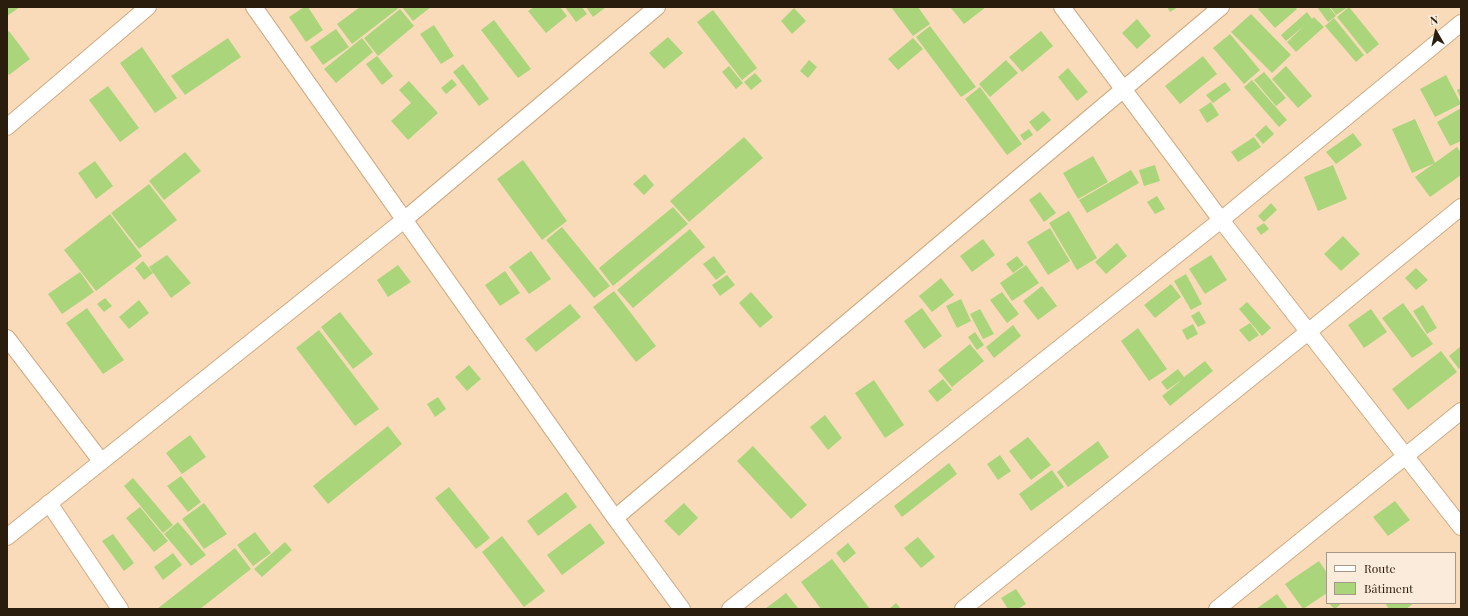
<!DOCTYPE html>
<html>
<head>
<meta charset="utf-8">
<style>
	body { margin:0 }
	#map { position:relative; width:1468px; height:616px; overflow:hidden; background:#f9dbba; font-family:"Playfair Display",serif }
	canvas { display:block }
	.frame { position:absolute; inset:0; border:8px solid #2a1d0d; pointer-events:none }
	.legend { position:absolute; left:1326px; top:552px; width:130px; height:52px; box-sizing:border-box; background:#fbebdb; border:1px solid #a79989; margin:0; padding:5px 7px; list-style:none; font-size:12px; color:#2a1d0d }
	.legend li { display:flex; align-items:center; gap:8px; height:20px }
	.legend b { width:20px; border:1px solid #a79989 }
	.north { position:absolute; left:1416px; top:12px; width:40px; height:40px; -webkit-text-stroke:3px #fbebdb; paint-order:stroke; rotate:351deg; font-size:11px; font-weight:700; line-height:16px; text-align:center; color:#2a1d0d }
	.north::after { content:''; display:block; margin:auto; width:14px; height:18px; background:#2a1d0d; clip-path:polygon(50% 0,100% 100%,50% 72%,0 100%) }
</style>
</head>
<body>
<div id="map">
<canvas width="1468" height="616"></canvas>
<div class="frame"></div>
<ul class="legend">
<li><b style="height:5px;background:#fff"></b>Route</li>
<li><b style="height:11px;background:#aad57b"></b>Bâtiment</li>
</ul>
<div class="north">N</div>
</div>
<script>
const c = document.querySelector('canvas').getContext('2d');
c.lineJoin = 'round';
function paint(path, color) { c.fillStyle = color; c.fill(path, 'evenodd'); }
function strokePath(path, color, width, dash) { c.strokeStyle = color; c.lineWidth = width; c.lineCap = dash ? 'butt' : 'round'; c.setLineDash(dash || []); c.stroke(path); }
const building = new Path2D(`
	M7,7H20L7,16Z
	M304,7H308L323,30L306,42L289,17Z
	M360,7H400L352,44L337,24Z
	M402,7H431L413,21Z
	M534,7H560L567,16L546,33L528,11Z
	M565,7H582L587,14L576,22Z
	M586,7H606L593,17Z
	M891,7H918L930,24L913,36Z
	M952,7H986L964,24L951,8Z
	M1167,7H1178L1170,12Z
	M1260,7H1295L1297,9L1275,28L1258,9Z
	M1317,7H1329L1336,16L1328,22Z
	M1330,7H1348L1336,15Z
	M1349,7L1379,44L1367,54L1337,17Z
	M794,8L806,21L792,34L781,21Z
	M400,9L414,26L378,56L364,38Z
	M713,10L757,68L742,80L697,22Z
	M1307,12L1312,19L1314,17L1324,27L1296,52L1287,42L1305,25L1286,41L1281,35Z
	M1251,14L1291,55L1272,73L1231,32Z
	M1334,18L1364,55L1356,62L1325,26Z
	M1137,19L1151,36L1137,49L1122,33Z
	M494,20L531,69L518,78L481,30Z
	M434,25L454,56L441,64L420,34Z
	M930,26L976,87L961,97L916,37Z
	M336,29L349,47L323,65L310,47Z
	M9,31L30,59L9,75L7,72V33Z
	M1041,31L1053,46L1022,72L1009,57Z
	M1230,34L1260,70L1244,84L1213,48Z
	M668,37L683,53L664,69L649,53Z
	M228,38L241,57L185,95L171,76Z
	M362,38L373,52L336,83L324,69Z
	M913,38L923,49L898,70L888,59Z
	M142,47L177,98L155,113L120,63Z
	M377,56L393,76L382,85L366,64Z
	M1203,56L1217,74L1180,104L1165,86Z
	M809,60L817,67L808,78L800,71Z
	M1006,60L1018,73L990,97L979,84Z
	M463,64L489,99L479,106L453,72Z
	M729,66L743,83L736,89L722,72Z
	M1286,66L1312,96L1298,108L1272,79Z
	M1068,68L1088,92L1077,101L1058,77Z
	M1264,72L1286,98L1276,106L1254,80Z
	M755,73L762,81L751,90L744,82Z
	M1446,75L1461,104L1435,117L1420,89Z
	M452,79L457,85L446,94L441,88Z
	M1252,80L1287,120L1279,127L1244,87Z
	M409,81L438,113L408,140L391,121L411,103L399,90Z
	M1225,82L1231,90L1213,103L1206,95Z
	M108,86L139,128L120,142L89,100Z
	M980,87L1022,144L1007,155L965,99Z
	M1461,88V99L1457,90Z
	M1211,102L1219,115L1207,123L1199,110Z
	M1461,108V141L1450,146L1437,122Z
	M1043,111L1051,120L1037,132L1029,122Z
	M1415,119L1435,163L1412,173L1392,129Z
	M1266,125L1274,134L1263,144L1255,135Z
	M1029,129L1033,135L1024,141L1020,135Z
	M1353,133L1362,145L1336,164L1326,152Z
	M744,137L763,158L689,222L670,201Z
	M1254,137L1261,147L1238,162L1231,152Z
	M1457,147L1461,153V175L1430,197L1415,177Z
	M185,152L201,171L164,200L149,181Z
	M1093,156L1108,182L1078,199L1063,173Z
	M523,160L567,221L542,240L497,179Z
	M95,161L113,186L96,199L78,173Z
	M1155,165L1160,181L1144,186L1139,170Z
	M1333,165L1347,199L1318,211L1304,177Z
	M1131,170L1139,183L1087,213L1079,200Z
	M645,174L654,185L644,195L633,184Z
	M149,184L177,220L139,249L111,213Z
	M1040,192L1056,213L1044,222L1029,200Z
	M1157,196L1165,209L1155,214L1147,202Z
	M1271,203L1277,210L1264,222L1258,216Z
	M673,207L688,224L613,286L599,268Z
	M1069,211L1097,258L1077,270L1049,223Z
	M110,214L142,256L96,291L64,250Z
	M1264,223L1269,229L1261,235L1256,228Z
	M562,227L610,286L594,298L546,240Z
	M1050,228L1070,261L1048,275L1027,242Z
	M690,229L705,247L633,308L617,290Z
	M1343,236L1360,254L1341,271L1324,254Z
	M983,239L995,255L972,272L960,256Z
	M1117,243L1127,256L1106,274L1095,262Z
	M531,251L551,279L529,294L509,267Z
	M167,255L191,283L171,298L149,267Z
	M1211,255L1227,280L1205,294L1189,269Z
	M714,256L726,272L716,280L703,264Z
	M1017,256L1024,265L1013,273L1006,264Z
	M143,261L153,273L144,280L135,268Z
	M398,265L411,282L388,297L377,280Z
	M1026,265L1039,283L1012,301L1000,283Z
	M1416,268L1428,280L1416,290L1405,278Z
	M505,271L520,293L500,306L485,285Z
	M80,272L94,292L62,314L48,294Z
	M1186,274L1202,304L1191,310L1174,281Z
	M727,275L735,285L720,296L712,285Z
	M941,278L954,295L932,312L919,296Z
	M1171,284L1181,297L1155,318L1144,305Z
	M1042,286L1057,306L1038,320L1023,301Z
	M614,291L656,346L636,362L593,307Z
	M751,292L773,317L760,328L739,303Z
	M1002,292L1019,314L1007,323L990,300Z
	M105,298L112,306L104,312L97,304Z
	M961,299L971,321L957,328L946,306Z
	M139,300L149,313L129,329L119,317Z
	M1247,302L1271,328L1262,336L1239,309Z
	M1403,303L1433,344L1412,358L1382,318Z
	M570,304L581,317L536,352L525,339Z
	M1423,305L1437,328L1427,334L1413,311Z
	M87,308L124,360L103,374L66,323Z
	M922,308L942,336L924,349L904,321Z
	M980,309L994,334L983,339L970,314Z
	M1371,309L1387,332L1364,348L1348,325Z
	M1199,311L1206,323L1198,327L1191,316Z
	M340,312L373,354L353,369L321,327Z
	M1250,323L1259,335L1249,342L1239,330Z
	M1193,324L1198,334L1187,340L1182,330Z
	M1013,325L1021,336L994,358L986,347Z
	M1138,328L1167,369L1149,381L1121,341Z
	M319,330L379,409L355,426L296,348Z
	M975,332L984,345L977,350L968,337Z
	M970,344L984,361L952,387L938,370Z
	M1461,346V367L1459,369L1449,356Z
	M1441,351L1457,372L1408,410L1392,389Z
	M1205,361L1213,371L1170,406L1162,396L1183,379L1167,390L1161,382L1178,369L1184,377Z
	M469,365L481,379L467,391L455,377Z
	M943,379L952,390L937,402L928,391Z
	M874,380L904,425L885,438L855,393Z
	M438,397L446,409L435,417L427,404Z
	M825,415L842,438L828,450L810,427Z
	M388,426L402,444L328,504L313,486Z
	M190,435L206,457L182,474L166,453Z
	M1028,437L1051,465L1031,480L1009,451Z
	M1098,441L1109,457L1068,487L1057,472Z
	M753,446L807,505L791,519L737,461Z
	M1000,455L1011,471L998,480L987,464Z
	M949,463L957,474L902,517L894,506Z
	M1052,470L1064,487L1031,511L1019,494Z
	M181,476L201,502L188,512L167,486Z
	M133,478L173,525L163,533L124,486Z
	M449,487L490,538L476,549L435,498Z
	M566,492L577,507L538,536L527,521Z
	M1395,501L1410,520L1388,536L1373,517Z
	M204,503L227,534L204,549L182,519Z
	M684,503L698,518L679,536L664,521Z
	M140,507L168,541L154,552L126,518Z
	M178,522L206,555L191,566L164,534Z
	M590,523L605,543L562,575L547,555Z
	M255,532L271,553L253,566L237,545Z
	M113,534L134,563L124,571L102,541Z
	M502,536L545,591L524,607L482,552Z
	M918,537L935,557L921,568L904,548Z
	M285,542L292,550L262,577L254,569Z
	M848,543L856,553L844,563L836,553Z
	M235,548L251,569L200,609H157Z
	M173,553L182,565L163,580L154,567Z
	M832,559L870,609H821L801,582Z
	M1319,561L1327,573V593L1303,609L1285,584Z
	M1016,589L1026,604L1018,609H1008L1001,598Z
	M786,593L798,608L797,609H765Z
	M1277,594L1288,609H1256Z
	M896,603L901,609H889Z
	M1328,603H1342L1335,609Z
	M1385,603H1414L1406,609H1389Z`);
const minor = new Path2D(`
	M254,7L615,518L682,609
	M1062,7L1221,220L1461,527
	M7,127L148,7
	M7,338L101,461
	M49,503L120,609
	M615,518L1221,7
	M7,537L404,220L657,7
	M730,609L1221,220L1461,23
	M963,609L1308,332L1461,207
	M1217,609L1461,411`);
paint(building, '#aad57b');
strokePath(minor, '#cfab82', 18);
strokePath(minor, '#fff', 16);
</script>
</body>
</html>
